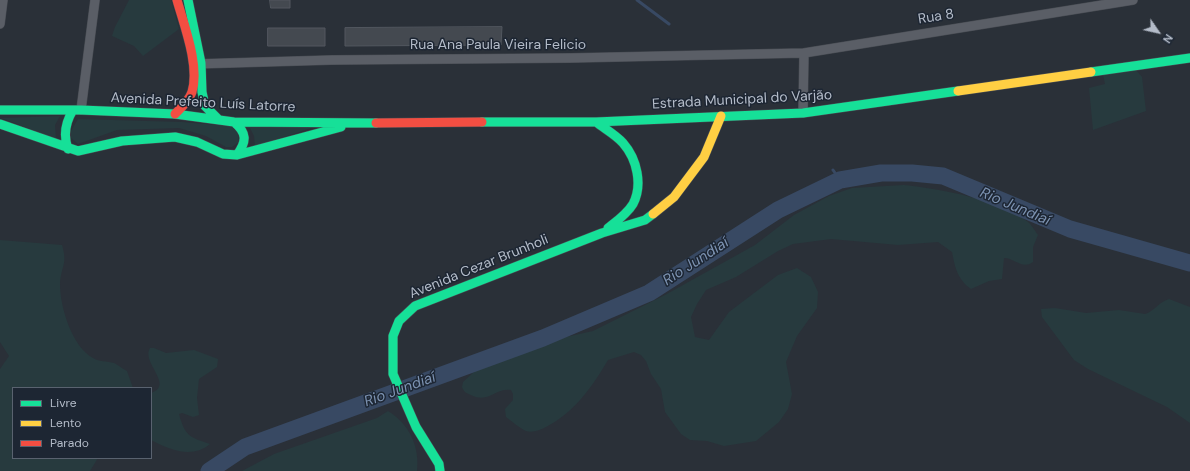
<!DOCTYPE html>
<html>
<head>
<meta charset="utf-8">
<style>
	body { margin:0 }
	#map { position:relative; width:1190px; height:471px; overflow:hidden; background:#2a3038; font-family:"DM Sans",sans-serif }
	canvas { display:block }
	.legend { position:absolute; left:12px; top:387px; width:140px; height:72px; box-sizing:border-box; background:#1d2633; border:1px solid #59626f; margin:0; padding:5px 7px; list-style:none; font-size:12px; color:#b4bcc9 }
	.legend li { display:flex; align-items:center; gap:8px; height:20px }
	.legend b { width:20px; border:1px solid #59626f }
	.north { position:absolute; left:1138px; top:12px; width:40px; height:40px; -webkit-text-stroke:3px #1d2633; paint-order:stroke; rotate:124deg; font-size:11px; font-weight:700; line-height:16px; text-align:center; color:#b4bcc9 }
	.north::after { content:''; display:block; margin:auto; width:14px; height:18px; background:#b4bcc9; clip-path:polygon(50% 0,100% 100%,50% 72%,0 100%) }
</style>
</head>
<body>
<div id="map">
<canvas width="1190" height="471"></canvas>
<ul class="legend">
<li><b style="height:5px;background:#16e098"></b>Livre</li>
<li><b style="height:5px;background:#ffcf43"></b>Lento</li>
<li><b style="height:5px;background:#f24e42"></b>Parado</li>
</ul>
<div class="north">N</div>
</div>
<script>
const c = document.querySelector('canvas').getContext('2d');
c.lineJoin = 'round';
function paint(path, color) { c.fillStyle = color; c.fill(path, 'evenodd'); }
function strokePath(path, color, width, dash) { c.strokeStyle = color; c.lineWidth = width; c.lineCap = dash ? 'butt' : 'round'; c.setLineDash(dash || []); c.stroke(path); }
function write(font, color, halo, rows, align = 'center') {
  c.font = font + ' "DM Sans",sans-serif'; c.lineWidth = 3; c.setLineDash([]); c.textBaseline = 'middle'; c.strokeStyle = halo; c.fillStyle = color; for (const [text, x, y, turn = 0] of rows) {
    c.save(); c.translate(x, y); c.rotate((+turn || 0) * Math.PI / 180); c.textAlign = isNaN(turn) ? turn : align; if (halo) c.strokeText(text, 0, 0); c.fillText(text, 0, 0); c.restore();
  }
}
const green = new Path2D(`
	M129,0H171L179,29L143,56L134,46L112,36L115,27Z
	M1136,70L1142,77L1146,111L1093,130L1089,88L1105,84L1103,75Z
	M60,116L55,125L56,139L1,118Z
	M78,119L182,122L231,126L238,133L239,142L232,147H226L206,136L179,128L117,130L78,144L71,138V131Z
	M317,126L255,147L254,136L250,128Z
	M904,185C940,189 999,199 1028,222C1032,225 1035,231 1038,235L1033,247V262C1022,270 1015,258 1004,258L1002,279L989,281L971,289C957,279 955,267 952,252L938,242L898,245L831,239L793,244L778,251L736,277L706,290L697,304L691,317L695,337L709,340L729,312L778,275L797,268L811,277L818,292L817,308L797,336L786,362L792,394L788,409L779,422L756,441L724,446L707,441L690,440L681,434L665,412L661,389L651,374L646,361L641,355L634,352L608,360C592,387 575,412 546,427C540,430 533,433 526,431C519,428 512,421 506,417L505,409L513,400V394L511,390C494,388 489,404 471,395C466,393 464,392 462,387L463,382L476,370L516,348L593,331L665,295L755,245L794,215L829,196L852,188Z
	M0,240L62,245C68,265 61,266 60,284C60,307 72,347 93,358C99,362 107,361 114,363C118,365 123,369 127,371L133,388H13V458H98L90,471H0V369L9,356L0,342Z
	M1169,299L1190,307V423L1167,407L1088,369L1074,360L1042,317L1041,309L1055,308L1086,313L1119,310L1145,314C1153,312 1159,302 1169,299Z
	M150,348H154L166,353L194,350L218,359L217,367L199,379L197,398L199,415L193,417L182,413L179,414C185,436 189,437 210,444C192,459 170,450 151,440V393C175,385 141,363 150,348Z
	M388,411C409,424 420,446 417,471H242L274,454L377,418Z`);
const stream = new Path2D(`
	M637,0L669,24
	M833,170L840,180`);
const river = new Path2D(`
	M209,471L245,447L543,338L649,293L778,210L840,180L881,173H912L943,176L1070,229L1190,263`);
const building = new Path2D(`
	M270,0H290V8H271Z
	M502,27L501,45L345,46V28Z
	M268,28H325V46H268Z`);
const street = new Path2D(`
	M0,24L3,0
	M195,64L332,60L570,58L804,53
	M81,110L95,0
	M803,113L804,53L1133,0`);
const fast = new Path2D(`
	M188,0L201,63L202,92L205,106L218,119
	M1091,72L1190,58
	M0,110H81L175,114L234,122L376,123
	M234,122C247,133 247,141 237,155
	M482,122H596L803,113L958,91
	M596,122C605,129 616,135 623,143C637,159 643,185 633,204C627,214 617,221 608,228
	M0,124L78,151L122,141L175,137L197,142L223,154L237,155L341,127
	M68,149C63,135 65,123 73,110
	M440,471L439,464L416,427L393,374V336L399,321L415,306L602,233L645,220L653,214`);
const slow = new Path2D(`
	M958,91L1091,72
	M653,214L674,197L704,157L721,116`);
const jam = new Path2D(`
	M175,114C181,108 189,101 192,92C200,66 184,25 177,0
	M376,123L482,122`);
const streetNames = [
	["Rua 8",936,17,-9],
	["Rua Ana Paula Vieira Felicio",498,45],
	["Estrada Municipal do Varjão",742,100,-3],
	["Avenida Prefeito Luís Latorre",203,103,3],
	["Avenida Cezar Brunholi",479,267,-22]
];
const waterNames = [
	["Rio Jundiaí",1015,207,23],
	["Rio Jundiaí",696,262,-33],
	["Rio Jundiaí",400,390,-20]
];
paint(green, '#273a3e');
strokePath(stream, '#384963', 3);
strokePath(river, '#384963', 17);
paint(building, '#444950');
strokePath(building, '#52575f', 1);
strokePath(street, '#484c53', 10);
strokePath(fast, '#484c53', 10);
strokePath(slow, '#484c53', 10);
strokePath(jam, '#484c53', 10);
strokePath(street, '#5a5e66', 9);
strokePath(fast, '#16e098', 9);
strokePath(slow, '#ffcf43', 9);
strokePath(jam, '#f24e42', 9);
write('14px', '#b4bcc9', '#1d2633', streetNames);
write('italic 15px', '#7c92b1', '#1d2633', waterNames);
</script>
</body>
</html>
